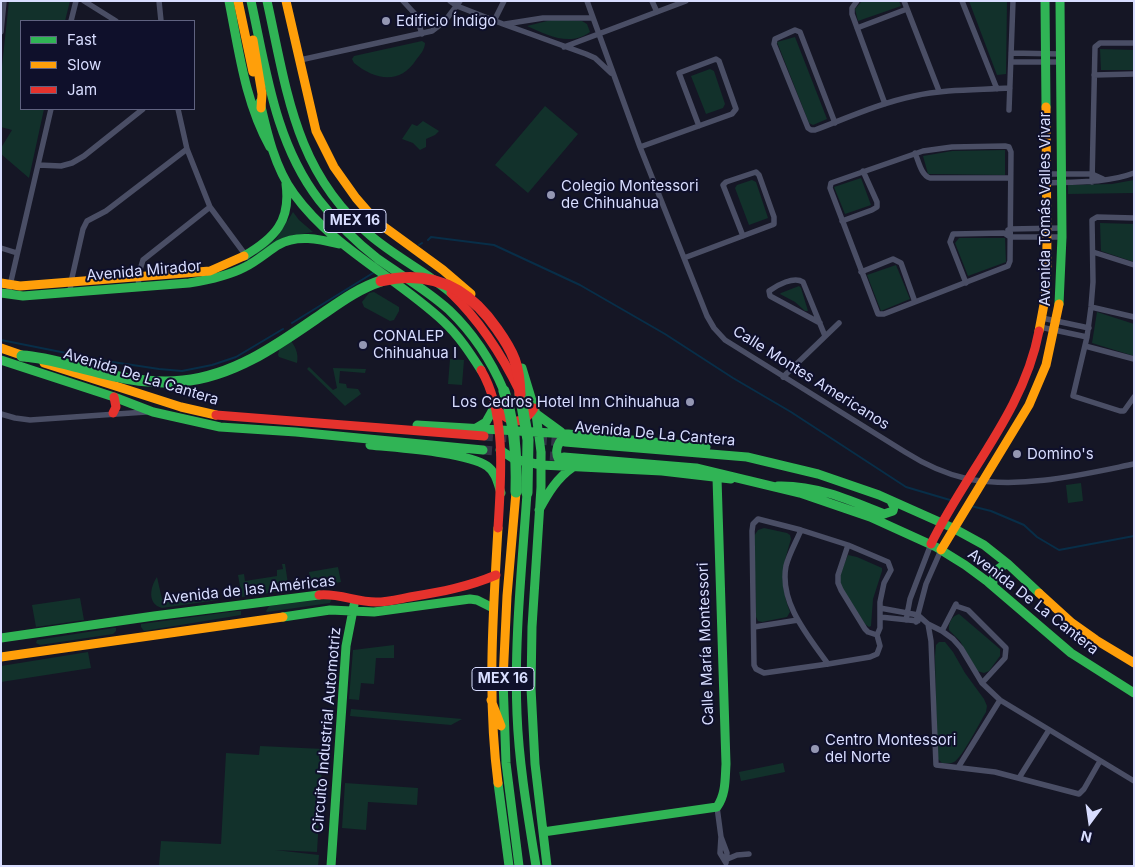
<!DOCTYPE html>
<html>
<head>
<meta charset="utf-8">
<style>
	body { margin:0 }
	#map { position:relative; width:1135px; height:867px; overflow:hidden; background:#151625; font-family:Inter,sans-serif }
	canvas { display:block }
	.frame { position:absolute; inset:0; border:2px solid #d8ddff; pointer-events:none }
	.legend { position:absolute; left:20px; top:20px; width:175px; height:90px; box-sizing:border-box; background:#0f102b; border:1px solid #5f6280; margin:0; padding:6px 9px; list-style:none; font-size:15px; color:#d8ddff }
	.legend li { display:flex; align-items:center; gap:10px; height:25px }
	.legend b { width:25px; border:1px solid #5f6280 }
	.north { position:absolute; left:1065px; top:797px; width:50px; height:50px; -webkit-text-stroke:4px #0f102b; paint-order:stroke; rotate:194deg; font-size:14px; font-weight:700; line-height:20px; text-align:center; color:#d8ddff }
	.north::after { content:''; display:block; margin:auto; width:18px; height:22px; background:#d8ddff; clip-path:polygon(50% 0,100% 100%,50% 72%,0 100%) }
</style>
</head>
<body>
<div id="map">
<canvas width="1135" height="867"></canvas>
<div class="frame"></div>
<ul class="legend">
<li><b style="height:6px;background:#30b455"></b>Fast</li>
<li><b style="height:6px;background:#ff9f0a"></b>Slow</li>
<li><b style="height:6px;background:#e5322d"></b>Jam</li>
</ul>
<div class="north">N</div>
</div>
<script>
const c = document.querySelector('canvas').getContext('2d');
c.lineJoin = 'round';
function paint(path, color) { c.fillStyle = color; c.fill(path, 'evenodd'); }
function strokePath(path, color, width, dash) { c.strokeStyle = color; c.lineWidth = width; c.lineCap = dash ? 'butt' : 'round'; c.setLineDash(dash || []); c.stroke(path); }
function write(font, color, halo, rows, align = 'center') {
  c.font = font + ' Inter,sans-serif'; c.lineWidth = 4; c.setLineDash([]); c.textBaseline = 'middle'; c.strokeStyle = halo; c.fillStyle = color; for (const [text, x, y, turn = 0] of rows) {
    c.save(); c.translate(x, y); c.rotate((+turn || 0) * Math.PI / 180); c.textAlign = isNaN(turn) ? turn : align; if (halo) c.strokeText(text, 0, 0); c.fillText(text, 0, 0); c.restore();
  }
}
const green = new Path2D(`
	M9,1H70L65,21H21V109H44L29,178L1,154V148L12,130L1,127V75Z
	M862,1H899L901,6L858,21L855,9Z
	M969,1H1007L1006,74L997,75Z
	M555,19L582,21L587,24L590,32C570,47 547,35 527,26Z
	M795,37L827,119L813,125L809,123L777,42Z
	M422,41L425,43C425,49 420,55 416,60C400,85 375,80 354,63L352,59L354,56Z
	M1100,49L1134,50V70H1101Z
	M710,69L714,71L725,104L723,108L706,114L691,76Z
	M545,106L578,134L528,193L495,165Z
	M423,121L439,131L435,135L426,139V147L420,150L413,143L402,139L412,124L417,126Z
	M1005,150V175L928,174L923,156L952,151Z
	M861,178L871,205L845,214L834,187Z
	M752,180L756,182L768,218L749,225L735,188L737,185Z
	M1134,180V193L1068,194V185L1112,184Z
	M293,212L299,220L313,232L286,237L258,255L256,254V252L276,239Z
	M1100,223L1134,224V262L1101,251Z
	M959,238H1005L1006,262L968,276L955,243Z
	M896,265L910,299L881,311L867,275Z
	M799,286L801,288L808,311H805L795,302L780,294L781,293Z
	M374,292L399,307V311L394,320L390,321L364,307L362,302L369,293Z
	M1097,312L1134,324V356L1092,343Z
	M289,338C295,346 299,353 297,363L279,357L278,355L281,340Z
	M450,359L464,360L462,385L448,384Z
	M309,367L333,390L337,388L333,368L366,369L365,373L340,371L339,383L346,384L347,388L358,389L361,394L345,406L307,369Z
	M1081,483L1083,501L1068,503L1066,485Z
	M764,528L787,533L790,535L791,539C782,569 779,581 790,612L787,617L762,622L758,621L756,617L754,536L758,530Z
	M848,555L857,557L882,568V571L873,599L871,626L869,627L865,624L842,588L838,578Z
	M282,564H285L289,590L242,597L238,575L244,574L245,581L277,576V570L283,569Z
	M338,567L341,582L312,587L309,572Z
	M157,577L162,599L217,592L218,600L162,608C147,604 150,587 157,577Z
	M80,598L84,620L36,627L32,605Z
	M332,598L330,603L267,612L266,611L269,606Z
	M237,611H241V615L144,631L141,627V624Z
	M959,614L1000,649V656L989,671L984,673L977,671L960,641L949,630C948,623 952,616 959,614Z
	M113,628H116V631L113,634L40,645L36,643L37,640Z
	M939,642H945L953,652L965,673L984,699L987,706L986,712C980,722 962,758 954,762C951,764 946,763 942,763L937,758L935,656L936,645Z
	M394,645V658H376L374,684L361,683L359,700L349,699L353,650Z
	M88,652L91,668L1,682V666Z
	M351,709L462,719L451,725L350,716Z
	M260,746L323,749L317,852L275,850L319,855L318,866H159L161,841L221,844L226,753L259,755Z
	M783,763L785,772L741,781L739,772Z
	M345,783L418,788L417,805L368,802L366,830L342,828Z`);
const stream = new Path2D(`
	M428,240L431,237L494,245L580,285L665,334L733,378L791,412L906,487L950,500
	M419,245L422,243
	M292,323L373,273
	M1,340L106,361L159,369L182,371L212,365L236,357L283,329
	M971,506L991,511L1024,525L1037,537L1059,550L1134,536`);
const primaryTunnel = new Path2D(`
	M484,436L565,442
	M483,450L508,452
	M523,454L564,457`);
const street = new Path2D(`
	M84,1L116,21
	M159,1L161,21
	M403,1L416,15L422,34
	M450,1L457,6L503,24L586,54L595,58L611,73
	M587,1L640,147L707,316L714,328L725,340L905,452C924,464 945,474 968,479C1023,489 1080,475 1134,464
	M652,1L657,12
	M857,1L852,8V14L885,104
	M904,1L939,91
	M962,1L997,89
	M71,21L76,1
	M494,21L504,1
	M505,24L543,18H592
	M857,28L907,9
	M1,32L4,1
	M564,47L686,1
	M1011,53L1060,54
	M300,60L432,31L445,21L460,1
	M1011,62H1060
	M1094,75L1134,74
	M178,109L187,149L210,207L247,257
	M1009,110L1013,1
	M835,123L800,32L795,30L775,39L774,44L808,128L811,130H815C847,118 880,103 914,96C945,89 978,90 1010,88
	M1005,146L1009,147L1011,152L1010,261L1008,266L884,314H878L830,188L831,183L923,151L952,147Z
	M640,147L732,114L736,109L719,61L716,59L679,73L699,126
	M915,153C919,162 921,175 930,178H1010
	M38,165L61,166L72,163L84,156L143,109
	M1045,174H1092L1103,179
	M1092,182L1095,47L1100,43H1134
	M1046,183C1074,182 1108,183 1134,173
	M1134,218L1097,217L1092,220L1093,282L1091,307L1087,337L1073,396L1120,411H1124L1134,397
	M842,221L872,210L877,207V202L863,171
	M1008,230L1010,229L1062,228
	M1,248L17,253
	M1093,252L1134,265
	M684,258L772,225L774,224V217L759,175L756,172L726,182L723,185L743,236
	M861,272L893,259L901,263L915,302
	M966,283L950,242L953,234L1004,233L1010,237H1062
	M139,287L138,276L143,260L210,207
	M70,292L71,282L83,229L87,221L106,211L187,149
	M8,294L51,109
	M1091,307L1134,317
	M1042,318L1089,328
	M820,323L770,296L769,291C777,285 794,276 803,282L825,336
	M1040,327L1087,337
	M1085,346L1134,359
	M783,377L839,323
	M1,414L15,418L30,420L146,412
	M758,519L801,530L848,545L888,562L891,570L884,583L880,602V628L877,635L880,646L877,654L870,657L828,664L764,673L756,669L754,665L752,531L753,524Z
	M801,530C796,542 789,554 786,566C779,603 809,637 828,664
	M848,545L838,575V583L841,590L865,629L868,632L877,635
	M956,606L968,610L1006,648L1005,658L982,683
	M880,608L918,615L928,624L942,631L953,639L961,648L982,683L1000,700L1134,781
	M880,617L918,621
	M906,620L910,599L931,544
	M916,622L926,584L941,550
	M928,624L931,641L936,765L995,772L1079,794L1084,789L1100,761
	M754,627L798,620
	M942,631L956,604
	M959,766L1000,700
	M1019,778L1049,730
	M717,807L721,837
	M721,837L727,853L726,863L720,853Z
	M725,860L737,855L749,854`);
const fast = new Path2D(`
	M229,1C239,51 245,102 270,147
	M251,1C266,69 275,143 319,200C336,222 356,242 378,259C402,276 427,290 449,310C473,333 491,360 504,391
	M267,1C287,91 295,173 371,236C396,257 426,272 451,293
	M1045,1L1046,107
	M260,102C267,133 275,168 294,194C333,248 396,277 444,322C459,336 470,353 481,370
	M244,256C275,238 291,221 286,184
	M1,293L23,296L189,283C208,280 228,276 245,267C257,261 267,252 278,245C297,234 319,239 339,244
	M1059,304L1062,237L1060,1
	M1,360L114,397L153,412L220,427L296,432L483,450
	M522,368L536,414L541,452V487L532,627L531,688L535,764L547,866
	M535,413L561,432
	M417,425L568,434L706,447
	M476,428L486,422L495,406
	M565,442L747,457L818,474L879,495L953,528L984,545L1008,564L1039,593
	M370,445C397,448 466,452 487,466C496,472 498,484 501,493
	M500,450L514,459L541,465L662,471L731,479
	M564,457L696,468L800,493L870,517L936,547L965,565L988,582L1071,653L1134,693
	M566,467C552,457 555,444 567,434
	M778,486C816,485 850,500 884,514L893,511L894,507L891,501
	M527,493C522,567 514,641 517,714C519,765 528,816 536,866
	M539,510C548,493 557,478 573,467
	M993,585C992,573 997,567 1008,564
	M283,617L330,610L374,612L470,599L477,600L493,608
	M1,638L154,616L319,595
	M503,680L506,763L519,866
	M498,783L509,866
	M543,832L717,807C726,794 725,779 726,764L717,478
	M331,866L346,646L354,605`);
const slow = new Path2D(`
	M238,1L253,72
	M286,1L316,131L334,167L356,198L376,221L443,270L471,294
	M253,40L262,94L261,108
	M1,283L20,286L210,271L244,256
	M1039,331L1045,299L1047,265L1046,107
	M1,348L27,357
	M44,363L181,407L216,415
	M941,550L1029,405L1046,365L1059,304
	M1039,593L1072,623L1096,640L1134,663
	M1,657L283,617
	M503,680L507,596L516,492
	M491,700L501,726
	M498,783C487,698 493,614 498,528`);
const jam = new Path2D(`
	M451,293C481,322 502,355 520,392
	M481,370C507,414 501,479 498,528
	M496,409C510,423 522,427 534,408
	M113,413L116,407L114,397
	M216,415L484,436
	M931,544C966,472 1024,411 1039,331
	M319,595C339,593 356,602 376,602C388,602 399,599 410,597C440,592 468,587 496,575`);
const fastBridge = new Path2D(`
	M22,356C41,357 59,362 78,367C112,376 147,385 183,381C235,376 279,344 321,315C340,302 359,288 381,281
	M504,391C515,424 517,457 516,492
	M520,394L528,440L527,493`);
const jamBridge = new Path2D(`
	M381,281C431,269 469,288 497,329C514,353 519,365 520,394`);
const markers = [
	[386,21,5,"#9497b3"],
	[551,195,5,"#9497b3"],
	[363,345,5,"#9497b3"],
	[690,402,5,"#9497b3"],
	[1017,454,5,"#9497b3"],
	[815,749,5,"#9497b3"]
];
const shields = [
	[355,221,62],
	[503,679,62]
];
const shieldNames = [
	["MEX 16",355,221],
	["MEX 16",503,679]
];
const poiNames = [
	["Edificio Índigo",396,21],
	["Colegio Montessori",561,186],
	["de Chihuahua",561,203],
	["CONALEP",373,336],
	["Chihuahua I",373,353],
	["Los Cedros Hotel Inn Chihuahua",680,402,"right"],
	["Domino's",1027,454],
	["Centro Montessori",825,740],
	["del Norte",825,757]
];
const streetNames = [
	["Avenida Tomás Valles Vivar",1045,209,-90],
	["Avenida Mirador",144,271,-5],
	["Avenida De La Cantera",141,377,17],
	["Calle Montes Americanos",811,378,32],
	["Avenida De La Cantera",655,434,5],
	["Avenida de las Américas",249,590,-6],
	["Avenida De La Cantera",1033,602,38],
	["Calle María Montessori",706,644,-92],
	["Circuito Industrial Automotriz",327,730,-85]
];
paint(green, '#12312b');
strokePath(stream, '#082e48', 2);
strokePath(primaryTunnel, '#323446', 9, [9, 4.5]);
strokePath(street, '#4a4e65', 5.5);
strokePath(fast, '#30b455', 9);
strokePath(slow, '#ff9f0a', 9);
strokePath(jam, '#e5322d', 9);
strokePath(fastBridge, '#30b455', 11);
strokePath(jamBridge, '#e5322d', 11);
for (const [x, y, r, color] of markers) { const dot = new Path2D(); dot.arc(x, y, r, 0, 2 * Math.PI); c.fillStyle = color; c.fill(dot); strokePath(dot, '#0f102b', 2); }
for (const [x, y, w] of shields) { const box = new Path2D(); box.roundRect(x - w / 2, y - 11.5, w, 23, 4); c.fillStyle = '#0f102b'; c.fill(box); strokePath(box, '#d8ddff', 1); }
write('bold 14px', '#d8ddff', null, shieldNames);
write('15px', '#d8ddff', '#0f102b', poiNames, 'left');
write('15px', '#d8ddff', '#0f102b', streetNames);
</script>
</body>
</html>
